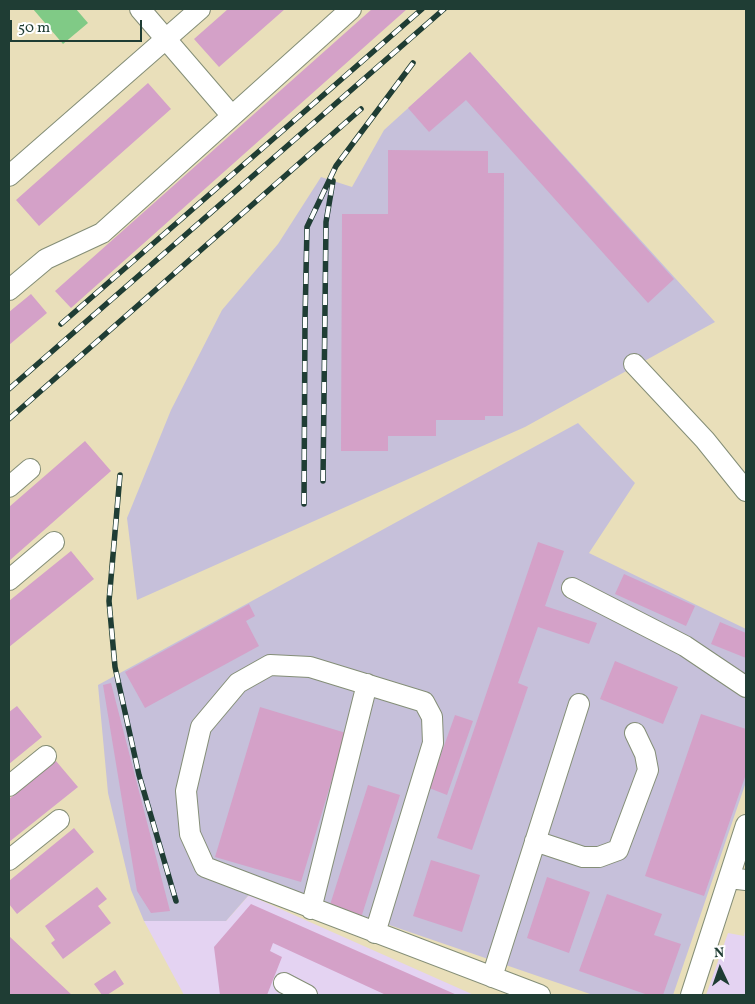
<!DOCTYPE html>
<html>
<head>
<meta charset="utf-8">
<style>
	body { margin:0 }
	#map { position:relative; width:755px; height:1004px; overflow:hidden; background:#e9dfba; font-family:Vollkorn,serif }
	canvas { display:block }
	.frame { position:absolute; inset:0; border:10px solid #1f3d34; pointer-events:none }
	.north { position:absolute; left:695px; top:944px; width:50px; height:50px; -webkit-text-stroke:4px #fff; paint-order:stroke; rotate:357deg; font-size:14px; font-weight:700; line-height:20px; text-align:center; color:#1f3d34 }
	.north::after { content:''; display:block; margin:auto; width:18px; height:22px; background:#1f3d34; clip-path:polygon(50% 0,100% 100%,50% 72%,0 100%) }
	.scale { position:absolute; left:10px; top:20px; width:132px; height:22px; box-sizing:border-box; border:2px solid #1f3d34; border-top:0; padding-left:6px; font-size:15px; line-height:18px; white-space:nowrap; color:#1f3d34; -webkit-text-stroke:4px #fff; paint-order:stroke }
</style>
</head>
<body>
<div id="map">
<canvas width="755" height="1004"></canvas>
<div class="frame"></div>
<div class="north">N</div>
<div class="scale">50 m</div>
</div>
<script>
const c = document.querySelector('canvas').getContext('2d');
c.lineJoin = 'round';
function paint(path, color) { c.fillStyle = color; c.fill(path, 'evenodd'); }
function strokePath(path, color, width, dash) { c.strokeStyle = color; c.lineWidth = width; c.lineCap = dash ? 'butt' : 'round'; c.setLineDash(dash || []); c.stroke(path); }
const built = new Path2D(`
	M249,895L474,995H184L144,921H226Z
	M746,926V995H706L728,933L744,936Z`);
const industrial = new Path2D(`
	M470,52L715,322L525,427L137,600L127,518L171,410L222,310L278,244L321,177L352,187L384,130Z
	M578,423L635,483L589,553L746,629V782L673,995H593L261,881L226,921H144L131,890L108,793L98,685Z`);
const green = new Path2D(`
	M33,9H76L88,23L63,44Z`);
const building = new Path2D(`
	M228,9H285L219,67L194,39Z
	M372,9H407L71,308L55,291Z
	M470,52L674,279L648,303L466,100L429,132L408,108Z
	M148,83L171,109L39,226L16,200Z
	M388,150L488,151V173H504L503,416H485V420H436V436H388V451H341L342,214H388Z
	M31,294L47,313L9,345V312Z
	M85,441L111,471L9,561V507Z
	M538,542L564,551L545,606L597,623L589,644L538,627L518,683L528,687L472,850L437,838Z
	M71,551L94,579L9,647V601Z
	M624,574L695,606L686,626L615,594Z
	M249,604L255,616L246,621L259,646L145,708L125,672Z
	M720,622L746,633V658L711,644Z
	M615,661L678,687L663,724L600,699Z
	M111,683L170,911L151,913L137,891L103,685Z
	M17,706L42,737L9,764V712Z
	M260,707L346,733L301,882L215,857Z
	M701,714L746,729V774L704,896L645,876Z
	M455,715L473,721L447,795L429,788Z
	M56,761L78,787L9,842V799Z
	M368,785L400,795L361,918L329,908Z
	M74,828L94,852L17,914L9,904V881Z
	M431,860L480,875L462,932L413,916Z
	M547,877L590,892L569,953L527,938Z
	M97,887L107,899L98,906L111,923L63,959L51,943L55,940L45,926Z
	M607,894L662,914L654,935L681,944L663,995H648L579,971Z
	M251,904L457,995H386L273,943L270,951L282,957L267,995H220L214,947Z
	M9,936L72,995H9Z
	M115,970L124,984L107,995H102L94,984Z`);
const minor = new Path2D(`
	M140,9L232,116
	M9,176L200,9
	M9,290L46,259L102,233L351,9
	M634,364L705,440L746,491
	M9,487L30,469
	M9,580L54,542
	M572,588L685,646L746,687
	M9,786L46,756
	M535,841L583,857H599L618,850L648,770L645,754L635,733
	M9,860L59,820
	M729,878L746,880
	M311,909L367,684
	M375,933L433,743L432,717L424,702L310,667L270,665L238,683L201,727L186,791L190,834L205,867L540,995
	M492,977L579,704
	M284,983L307,995
	M691,995L746,825`);
const rail = new Path2D(`
	M61,324L422,9
	M9,389L444,9
	M9,419L361,109
	M120,475L109,601L115,667L139,775L176,901
	M323,481L326,222L333,181
	M304,504L305,320L307,227L336,166L413,63`);
paint(built, '#e4d3f2');
paint(industrial, '#c6c0da');
paint(green, '#80ca86');
paint(building, '#d4a1c8');
strokePath(minor, '#848e77', 22);
strokePath(minor, '#fff', 20);
strokePath(rail, '#1f3d34', 5.5);
strokePath(rail, '#fff', 4, [11]);
</script>
</body>
</html>
